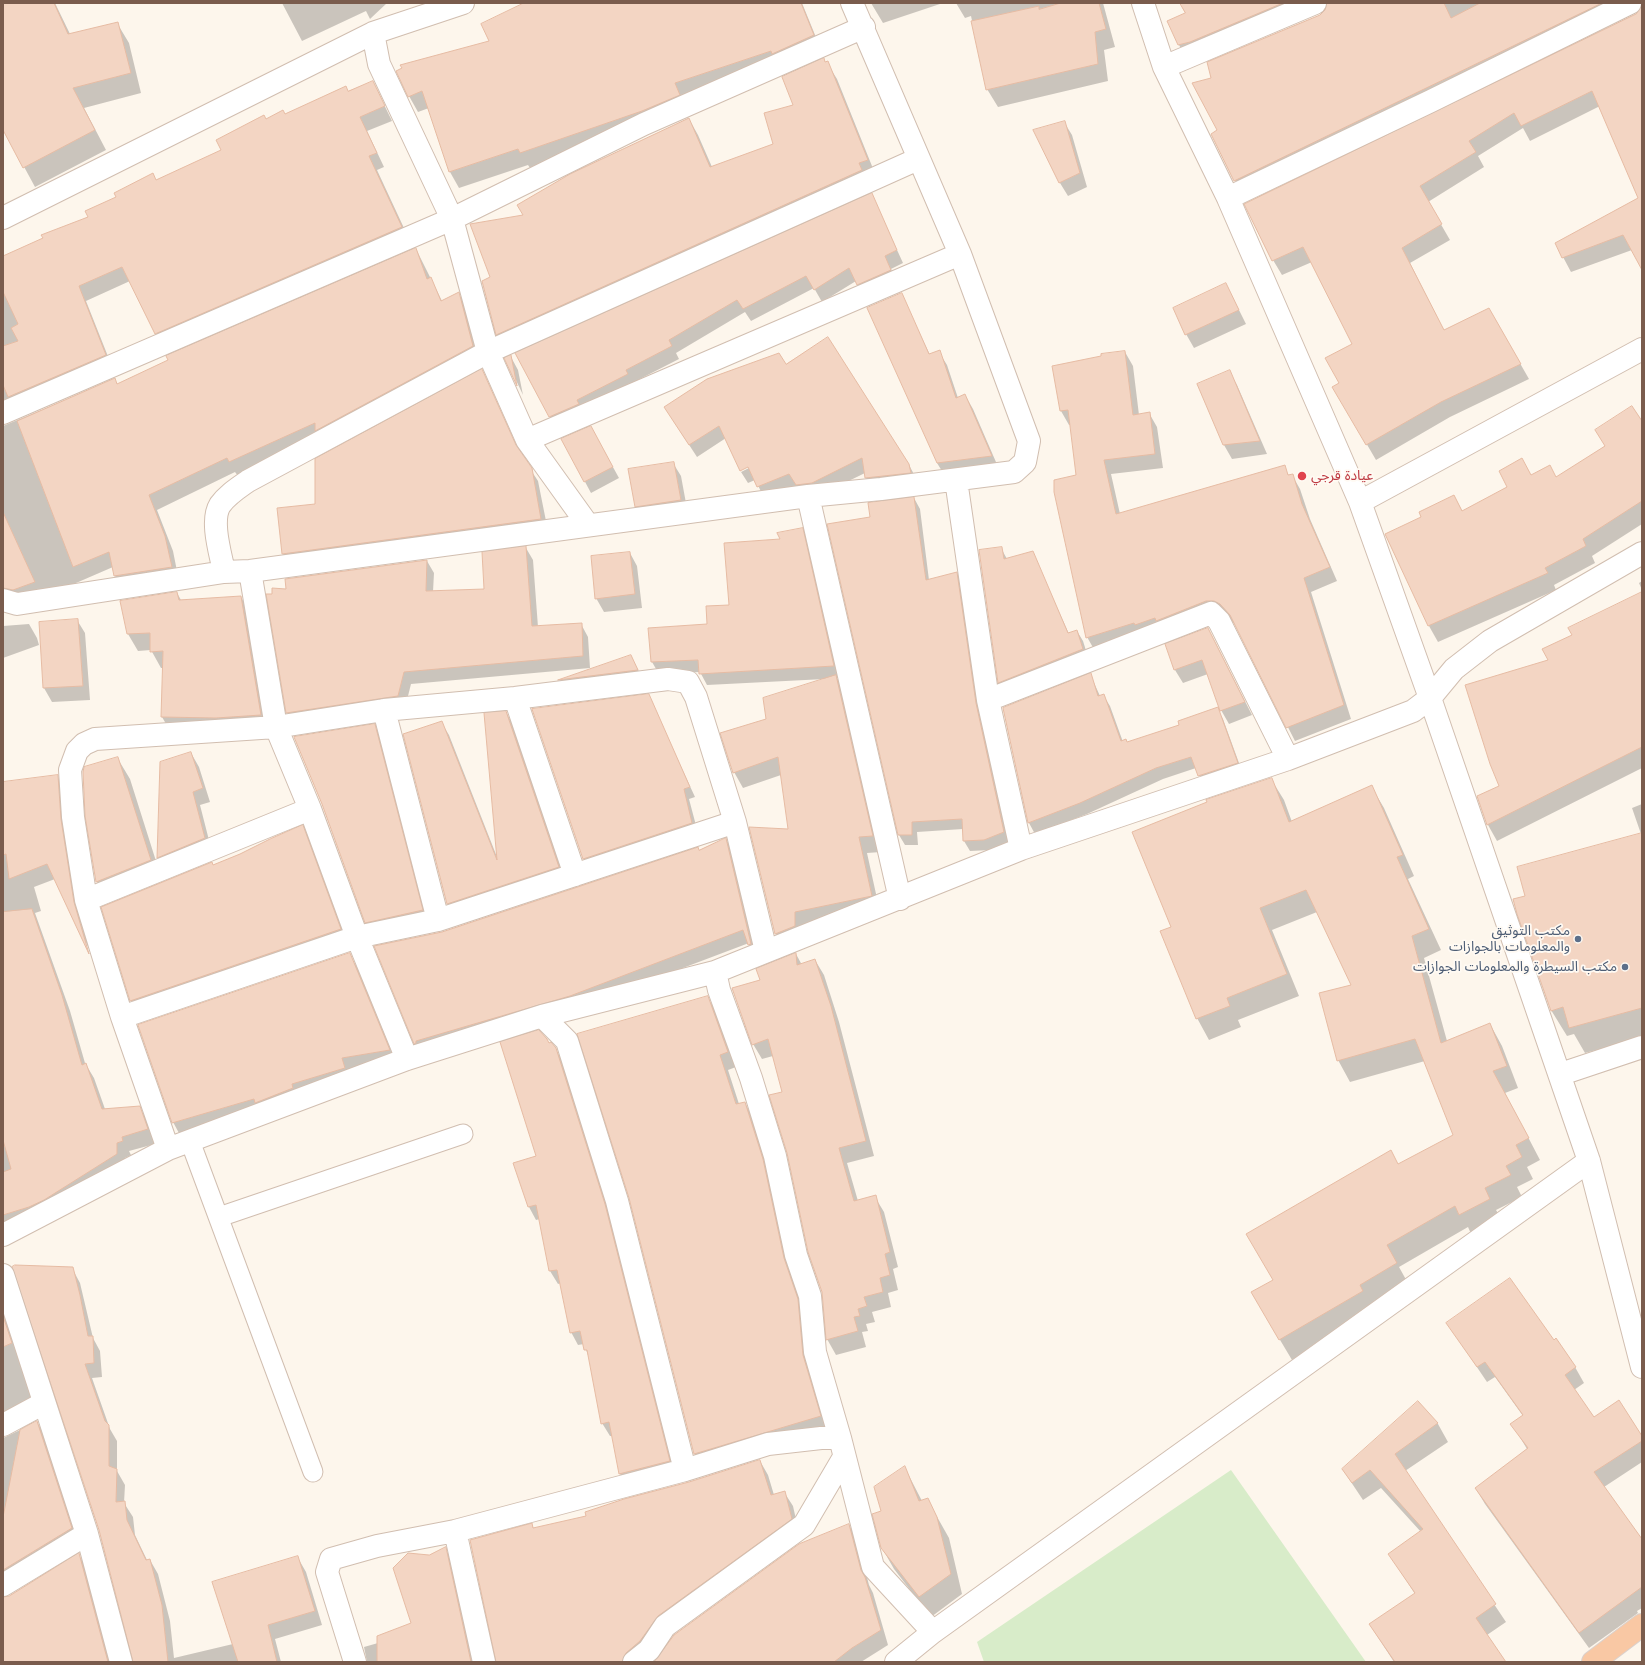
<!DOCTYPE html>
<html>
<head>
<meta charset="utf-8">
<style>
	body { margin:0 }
	#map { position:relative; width:1645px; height:1665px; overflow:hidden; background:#fdf6ec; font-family:Inter,sans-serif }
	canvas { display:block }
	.frame { position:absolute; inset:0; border:4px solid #7a5c4d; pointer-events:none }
</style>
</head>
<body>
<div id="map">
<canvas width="1645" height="1665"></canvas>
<div class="frame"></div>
</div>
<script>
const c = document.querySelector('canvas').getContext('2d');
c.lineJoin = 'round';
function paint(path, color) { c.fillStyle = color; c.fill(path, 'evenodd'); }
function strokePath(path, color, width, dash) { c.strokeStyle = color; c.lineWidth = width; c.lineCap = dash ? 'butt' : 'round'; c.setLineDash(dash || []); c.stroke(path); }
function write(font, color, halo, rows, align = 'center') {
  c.font = font + ' Inter,"Noto Sans Arabic",sans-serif'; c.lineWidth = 3.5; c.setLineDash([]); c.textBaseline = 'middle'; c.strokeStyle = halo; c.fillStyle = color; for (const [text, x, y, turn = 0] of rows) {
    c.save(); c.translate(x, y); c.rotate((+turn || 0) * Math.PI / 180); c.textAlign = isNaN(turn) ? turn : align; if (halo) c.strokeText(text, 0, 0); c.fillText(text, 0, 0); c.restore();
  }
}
const green = new Path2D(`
	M1231,1470L1366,1662H984L977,1642Z`);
const shadow = new Path2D(`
	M3,3H55L70,34L117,23L129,43L141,93L84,108L106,150L35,187L3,128Z
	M282,3H387L370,19L366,11L302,41Z
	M526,3H802L822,52L652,127L530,168L528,165L459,188L450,172L429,108L418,112L409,96L490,42Z
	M871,3H943L883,23Z
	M956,3H1103L1115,47L1104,50L1108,81L998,107L987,89L971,16L965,18Z
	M1181,3H1299L1187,60L1179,45L1186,14Z
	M1358,3H1642V6H1640L1243,196L1212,134L1218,131L1212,79Z
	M1642,8V268L1632,250L1571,272L1563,257L1639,198L1600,106L1530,141L1523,128L1478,156L1484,167L1428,202L1450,240L1410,263L1444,331L1489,309L1529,379L1450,417L1376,460L1334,388L1340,384L1353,345L1312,262L1282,275L1273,260L1636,15Z
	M825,63H827L837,79L876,176L506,350L497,334L492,278L525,216L571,175L689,119L698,135L712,167L774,145L795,105Z
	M373,82L392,121L367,131L384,167L377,170L410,241L164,347L130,281L86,301L113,369L3,418V257L89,218L156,181L222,150L266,120L284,115Z
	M1064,122L1072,135L1087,187L1068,196L1060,183Z
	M872,195L903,263L891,269L898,283L865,297L856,281L822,302L814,288L751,321L745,312L676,353L679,359L632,383L557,429L550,416Z
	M416,249L442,301L458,293L467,307L481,360L238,476L235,472L157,510L173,551L179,581L123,590L115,576L113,567L46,596L3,605V426L114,380L118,385Z
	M1226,284L1246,324L1194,348L1186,334Z
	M901,294L930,355L939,352L947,365L958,398L965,395L973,409L999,469L945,476L937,463Z
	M1125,352L1133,366L1139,415L1149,413L1157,427L1163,468L1111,474L1120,514L1284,467L1289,476L1292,475L1300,489L1310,519L1337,581L1311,592L1351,719L1295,741L1237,627L1229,618L1095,651L1087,637L1077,476L1071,425H1069L1061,411L1053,367Z
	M511,357L518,370L523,395L506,359Z
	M785,366L909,465L916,478L873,490L866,478L865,473L820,495L805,497L797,486L765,499L755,480L748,483L741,472L753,466L726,438L697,457L665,408Z
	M482,371L519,452L538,481L548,531L290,566L283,554L316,505Z
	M1229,371L1237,385L1267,454L1232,459L1224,445L1198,385Z
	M1642,422V524L1592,556L1595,563L1554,585L1556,590L1438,642L1429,626L1422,517L1454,496L1463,512L1531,476L1556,478Z
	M597,438L619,478L591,493L562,439Z
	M673,463L681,476L688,514L643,520L636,506Z
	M914,498L920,509L929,580L956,573L962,583L1010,843L991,850L970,851L964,841L963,829L917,832L918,845H905L899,835Z
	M802,529L809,541L840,678H837L845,692L881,852L867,853L880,912L785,950L776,934L750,828L789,830L781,775L743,788L734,772L767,719L825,679L707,685L700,672L659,674L652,662L650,629L708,625L730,605L782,540Z
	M526,548L533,560L538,627L581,624L588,637L590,668L411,684L405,708L294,725L287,712L273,595L287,590L427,561L434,573L433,592L486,590Z
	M1001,548L1007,559L1032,552L1069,634L1077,631L1083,641L1089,660L1005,692L999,682Z
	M630,553L637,566L642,608L604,612L596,598Z
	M1642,581V590L1639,583Z
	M177,593L181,600L241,597L250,613L270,732L172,734L162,717L163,668H161L151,650L138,651L128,634L121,602Z
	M1642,594V768L1497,841L1488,825L1478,796L1501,787L1549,661L1573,636Z
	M77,620L85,633L90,700L52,702L44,688L40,623Z
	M29,624L37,638L39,645L3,658V626Z
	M1208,629L1215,642L1252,715L1229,724L1221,710L1208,674L1183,683L1175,670Z
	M631,656L645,683L566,692L559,681Z
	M1090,674L1100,696L1103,695L1110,706L1123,742L1127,743L1180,725L1217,708L1223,719L1243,774L1205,787L1196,768L1163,779L1087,814L1035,834L1029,823L1004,708Z
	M648,695L695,797L689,799L698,833L590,869L584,859Z
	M506,712L513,725L566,880L455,916L448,904L441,722L449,735L497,857Z
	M374,725L380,736L428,921L372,933L366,922Z
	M191,753L199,767L210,802L200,805L212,852L166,871L158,857Z
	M118,759L130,779L162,880L108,902L97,882L86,816Z
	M57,776L65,790L95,961L55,879L34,887L41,911L35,913L70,1011L85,1063L94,1078L105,1109L139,1107L148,1122L155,1144L129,1151L131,1155L125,1158V1168L3,1232V783Z
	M1271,779L1284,800L1292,822L1371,786L1384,808L1414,876L1408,879L1441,950L1424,958L1447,1041L1490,1024L1502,1046L1518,1088L1505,1093L1540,1160L1527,1167L1533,1179L1517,1187L1522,1197L1496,1210L1502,1220L1472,1236L1468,1227L1399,1267L1409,1285L1375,1312L1292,1360L1252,1293L1274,1280L1398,1166L1454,1136L1425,1061L1350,1082L1338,1060L1352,985L1317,912L1272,930L1299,996L1238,1020L1241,1027L1209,1040L1197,1018L1172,928Z
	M1642,804V1038L1585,1053L1574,1034L1567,1036L1551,1010L1526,897L1641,834L1632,808Z
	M302,827L309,838L347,941L138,1012L131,1001L213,866Z
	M726,839L733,852L756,957L749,943L577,1008L422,1056L415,1043L442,933L699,851Z
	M349,954L357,967L396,1063L180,1135L173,1122Z
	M796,954L802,965L815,960L824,975L839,1022L874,1156L847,1163L858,1201L875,1197L884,1212L898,1267L893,1269L898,1290L888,1293L891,1307L872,1312L875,1322L866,1324L868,1331L862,1332L866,1347L836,1355L827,1339L823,1292L783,1092L773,1056L762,1059L753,1044L761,980Z
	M707,997L716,1011L736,1067L728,1070L739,1104L745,1103L753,1118L771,1175L806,1314L828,1431L703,1468L695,1454Z
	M549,1044L555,1048L563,1062L612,1218L677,1474L628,1487L620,1474L613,1436H610L602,1423L589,1358L584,1344L578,1345L571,1332L561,1283L558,1284L550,1271L540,1219L536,1220L529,1207L514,1164L538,1156Z
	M72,1268L80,1283L93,1338L100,1351L102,1377L92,1378L110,1429L117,1441V1471L125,1485L124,1503L133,1517L135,1535L147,1560H150L158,1574L170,1621L174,1658L233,1644L298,1558L306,1572L322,1625L275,1639L281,1662H134L100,1530Z
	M3,1307L37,1411L3,1430Z
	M1447,1323L1553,1341L1575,1367L1584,1383L1574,1390L1593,1418L1642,1437V1462L1604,1487L1642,1540V1608L1637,1611L1638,1613L1589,1648L1485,1504L1476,1489L1527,1449L1512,1424L1523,1416L1495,1377L1487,1382Z
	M1418,1402L1438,1424L1448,1442L1405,1471L1506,1622L1487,1635L1505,1662H1394L1370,1625L1415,1594L1389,1554L1421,1532L1381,1488L1363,1500L1343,1470Z
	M37,1422L45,1436L79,1543L3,1590V1438Z
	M760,1461L768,1475L774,1495L784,1492L793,1506L799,1533L666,1631L641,1662H497L532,1525L534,1529L587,1517Z
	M905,1468L922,1501L927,1499L949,1538L962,1594L931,1617L894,1569L882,1548V1511Z
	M849,1525L857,1539L869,1585L873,1593L888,1645L861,1662H655Z
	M445,1549L454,1563L476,1662H367L364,1647L378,1643L412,1624L429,1556Z
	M79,1555L87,1569L112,1662H3V1598L10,1597Z`);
const building = new Path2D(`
	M3,3H54L68,34L118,22L131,73L73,88L95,130L23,168L3,130Z
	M524,3H801L814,35L772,54L771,51L675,83L680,95L642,111L520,153L518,149L449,172L422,91L408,97L396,71L402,68L400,65L489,41L481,24Z
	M1061,3H1099L1106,29L1095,32L1098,64L986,90L971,21L1039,6V9Z
	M1180,3H1283L1190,42L1178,45L1167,21L1185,13Z
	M1327,3H1444L1451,18L1480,3H1602L1234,181L1211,134L1217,130L1192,83L1211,78L1207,62L1320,15L1325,10Z
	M1642,5V270L1623,235L1562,258L1555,243L1638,198L1592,91L1521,126L1514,113L1469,141L1476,152L1420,186L1442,224L1402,248L1444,330L1489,308L1521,364L1441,402L1366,445L1332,387L1339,383L1325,358L1352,344L1303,247L1272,261L1244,204L1636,14Z
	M824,58L825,62L828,61L868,160L859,163L862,170L496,335L482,281L490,277L470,224L523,215L517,205L570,174L689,118L710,167L773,144L764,113L793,105L782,77Z
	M373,81L385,106L360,117L377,153L369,156L402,227L155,334L122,267L79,286L106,355L8,397L3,385V346L18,341L11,328L18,324L3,292V256L43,238L41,235L88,217L85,211L116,197L114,193L153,173L156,180L221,150L216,140L264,115L266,119L283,110L285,114L346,86L348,91Z
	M1065,121L1080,173L1059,183L1033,130Z
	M872,193L897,250L885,256L891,270L857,285L849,268L814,290L806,276L743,309L737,300L669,340L672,346L626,370L628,374L577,400L579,404L549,417L515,353Z
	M416,248L427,279L431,277L441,301L459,292L473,346L315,431V423L229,462L227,458L149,495L165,536L172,567L114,576L109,552L73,567L17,421L115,378L117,384L168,360L166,356Z
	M1226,283L1239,310L1185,335L1173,308Z
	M902,293L929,354L940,350L956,398L965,394L992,456L937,463L867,308Z
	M828,337L909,464L911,473L865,478L862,458L812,483L796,485L789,474L757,487L748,467L740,471L719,426L689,445L664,407L707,379L779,353L786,364Z
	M1125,351L1133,415L1150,412L1155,454L1104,460L1116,514L1285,465L1288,475L1293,474L1302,504L1330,567L1304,578L1344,705L1286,728L1230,615L1220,604L1214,601H1206L1156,621L1155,618L1135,625L1134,623L1086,638L1054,492V480L1076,475L1068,410L1060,411L1052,366L1101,356V354Z
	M511,355L517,386L504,358Z
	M482,369L516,445L532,468L541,519L282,554L277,508L315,504V459Z
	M1230,370L1260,441L1223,445L1197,384Z
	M1632,406L1642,421V501L1583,539L1586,546L1545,568L1548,573L1428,626L1385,534L1421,517L1419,512L1454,495L1462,511L1507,487L1499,471L1522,458L1531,475L1550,465L1556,477L1605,446L1595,430Z
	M591,426L613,467L584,482L561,439Z
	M674,462L681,500L635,507L628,469Z
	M914,497L926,580L957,572L976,703L1004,832L984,840L963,841L962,819L912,822V835H898L827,524L870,517L868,503Z
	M3,512L35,582L13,590L3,588Z
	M803,528L834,666L699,674L698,660L651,662L648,628L707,624L706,606L729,605L724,543L780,539L777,533Z
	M526,546L532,626L582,623L583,656L404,672L398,696L286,713L266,594H272V588L286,589L285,579L427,560L426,591L484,589L482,552Z
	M1002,547L1004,559L1033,551L1068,633L1077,630L1083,649L998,683L979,550Z
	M630,552L635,594L595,599L591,556Z
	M177,592L179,600L241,596L261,715L216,718L161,717L163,651L150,652V633L127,634L120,601Z
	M1642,592V747L1487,825L1477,796L1499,786L1490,764L1465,685L1548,660L1542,649L1572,635L1568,628Z
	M78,619L83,686L43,688L39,622Z
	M1208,628L1245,702L1220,711L1202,660L1174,670L1165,644Z
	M631,655L638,670L558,680Z
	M1091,673L1098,696L1104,694L1121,741L1126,739L1127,742L1179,725L1178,721L1218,707L1238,763L1198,776L1191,757L1156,768L1080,803L1028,823L1003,708Z
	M836,675L873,836L859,837L872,896L795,912V926L775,934L749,827L788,829L778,757L733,773L720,733L766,719L763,698Z
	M649,694L690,787L684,789L692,823L583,859L532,709Z
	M506,711L559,867L447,904L403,734L442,721L497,860L484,713Z
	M375,724L423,910L365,923L322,804L294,737Z
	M191,752L203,788L193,792L205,838L157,858L160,762Z
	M118,757L151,860L96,882L85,816L83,772L84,767Z
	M58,775L61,819L74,902L89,954L47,864L9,879L6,854L3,855V782Z
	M1272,778L1289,822L1372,785L1403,855L1397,857L1429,929L1412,936L1441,1043L1490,1023L1507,1066L1493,1071L1529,1138L1516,1145L1522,1157L1506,1166L1511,1175L1485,1188L1490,1199L1459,1215L1455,1206L1387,1245L1397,1263L1360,1285L1363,1291L1279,1340L1251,1292L1273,1280L1246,1234L1391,1150L1398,1164L1453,1135L1415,1039L1337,1061L1319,993L1351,985L1306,890L1260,908L1287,974L1227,998L1230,1006L1196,1019L1160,931L1171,927L1132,832L1207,802L1206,800Z
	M303,825L341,929L130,1001L101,907L212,862L213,865L240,854L270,839Z
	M1642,833V1008L1569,1028L1563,1007L1551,1011L1517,914L1513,899L1525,896L1517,867Z
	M726,838L751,944L748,945L743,930L570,996L416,1041V1043L414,1044L374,946L442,932L698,847L699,850Z
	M32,909L62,995L82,1065L86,1063L102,1109L140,1106L148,1129L122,1137L123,1141L117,1143V1154L44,1200L29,1207L3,1215V1172L11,1169L3,1140V912Z
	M350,953L390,1050L342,1058L345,1068L292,1084L293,1088L255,1103L254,1099L172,1123L138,1025Z
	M796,953L797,965L815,959L831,1006L866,1141L839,1148L854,1201L876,1195L890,1252L885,1254L890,1275L880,1278L883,1292L864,1297L867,1306L858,1309L860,1316L854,1317L858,1331L826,1340L822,1292L808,1252L787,1153L769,1095L782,1092L768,1039L752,1045L732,988L760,980L756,969Z
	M708,996L728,1052L720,1055L736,1104L745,1102L763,1159L784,1258L798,1299L803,1355L821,1416L694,1454L629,1198L577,1034Z
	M539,1030L547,1039L549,1043L551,1042L556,1048L605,1204L670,1461L619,1474L609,1422L601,1424L587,1350H584L580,1331L570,1333L557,1270L549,1271L536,1205L528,1207L513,1163L536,1156L500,1042Z
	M15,1265L73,1267L80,1295L88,1336H93L94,1363L85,1364L105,1421L109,1425V1466L117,1469L116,1502L125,1501L127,1520L146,1560L150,1559L162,1605L168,1662H133L99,1530L12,1267Z
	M1510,1278L1554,1340L1556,1338L1576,1367L1565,1375L1594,1417L1619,1400L1642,1436V1441L1594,1472L1642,1539V1587L1579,1633L1475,1488L1528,1448L1510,1424L1523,1415L1485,1362L1477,1367L1446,1323Z
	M3,1316L12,1343L3,1347Z
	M1418,1401L1438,1423L1395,1454L1496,1604L1476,1618L1506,1662H1395L1369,1624L1415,1593L1388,1554L1423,1529L1370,1470L1352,1483L1342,1469Z
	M37,1421L72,1528L3,1570V1517L20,1430Z
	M760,1460L771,1495L785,1491L792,1519L658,1616L640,1641L626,1653L622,1662H496L470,1540L532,1523L533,1528L586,1516L585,1512L624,1499L689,1482Z
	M905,1466L919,1501L928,1498L937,1517L951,1574L919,1597L881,1548L872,1514L881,1511L874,1487Z
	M849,1524L861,1570L865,1577L881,1630L852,1648L834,1662H654L674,1635L799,1544Z
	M446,1547L471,1662H377V1636L411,1623L393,1568L408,1553L429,1555Z
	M79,1553L108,1662H3V1597L9,1596Z
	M298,1556L315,1611L268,1625L277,1662H238L212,1582Z`);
const service = new Path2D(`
	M190,1141L313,1472
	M219,1217L463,1134`);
const minor = new Path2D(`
	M1143,3L1164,67L1228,198L1360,502L1430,698L1589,1161L1642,1367
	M373,33L379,64L452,219L488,352L527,440L588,525
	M1164,67L1315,3
	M1228,198L1431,101L1630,3
	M3,218L373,33L463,3
	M3,413L452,219L644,124L864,27
	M527,440L960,254
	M956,480L988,700L1021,849
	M808,496L900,899
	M1360,502L1642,349
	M250,571L276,727L310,809L357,937L407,1059
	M224,572C221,555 210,521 220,505C227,495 238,488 248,481L488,352L918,159
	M3,600L17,604L224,572L250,571L808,496L881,489L1014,472L1025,462L1029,441L960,254L852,3
	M515,698L575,875
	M988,700L1211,613L1219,621L1288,759
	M384,710L438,920
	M86,900L310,809
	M715,972L719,990L751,1078L775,1156L796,1255L810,1296L815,1352L840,1438L873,1567L933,1632
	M542,1016L567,1041L617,1201L685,1470
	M122,1017L357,937L438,920L735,822
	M1561,1074L1642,1047
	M168,1149L122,1017L86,900L73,817L70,770L77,751L84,744L95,739L276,727L384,710L515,698L668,679L688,682L696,697L735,822L766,951
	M3,1235L168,1149L407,1059L542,1016L715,972L1021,849L1288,759L1413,711L1430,698L1454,669L1490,641L1642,553
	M3,1275L87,1534L121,1662
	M3,1425L44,1403
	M455,1531L484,1662
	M3,1585L87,1534
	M355,1662L327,1572L331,1559L377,1546L455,1531L685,1470L768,1444L821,1438H840
	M634,1662L649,1650L665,1626L804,1525L844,1457
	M896,1662L933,1632L1589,1161`);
const trunk = new Path2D(`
	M1593,1662L1642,1625`);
const markers = [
	[1302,476,5,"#e0444e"],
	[1578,939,4,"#5c6f8a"],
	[1625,967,4,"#5c6f8a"]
];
const healthNames = [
	["عيادة قرجي",1311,476]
];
const serviceNames = [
	["مكتب التوثيق",1570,931],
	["والمعلومات بالجوازات",1570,947],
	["مكتب السيطرة والمعلومات الجوازات",1617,967]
];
paint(green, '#d8ecc9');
paint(shadow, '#0003');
paint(building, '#f3d5c3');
strokePath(building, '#e6bba3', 1);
strokePath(service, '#d1beb0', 21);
strokePath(minor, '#d1beb0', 24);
strokePath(trunk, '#dad1cd', 24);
strokePath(service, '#fff', 19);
strokePath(minor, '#fff', 22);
strokePath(trunk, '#f9c8a4', 22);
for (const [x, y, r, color] of markers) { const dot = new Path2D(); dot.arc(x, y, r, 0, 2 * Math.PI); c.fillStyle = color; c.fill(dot); strokePath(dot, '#fffaf3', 1.5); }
write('14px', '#be3a42', '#fffaf3', healthNames, 'left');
write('14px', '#4e5e75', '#fffaf3', serviceNames, 'right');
</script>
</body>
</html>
